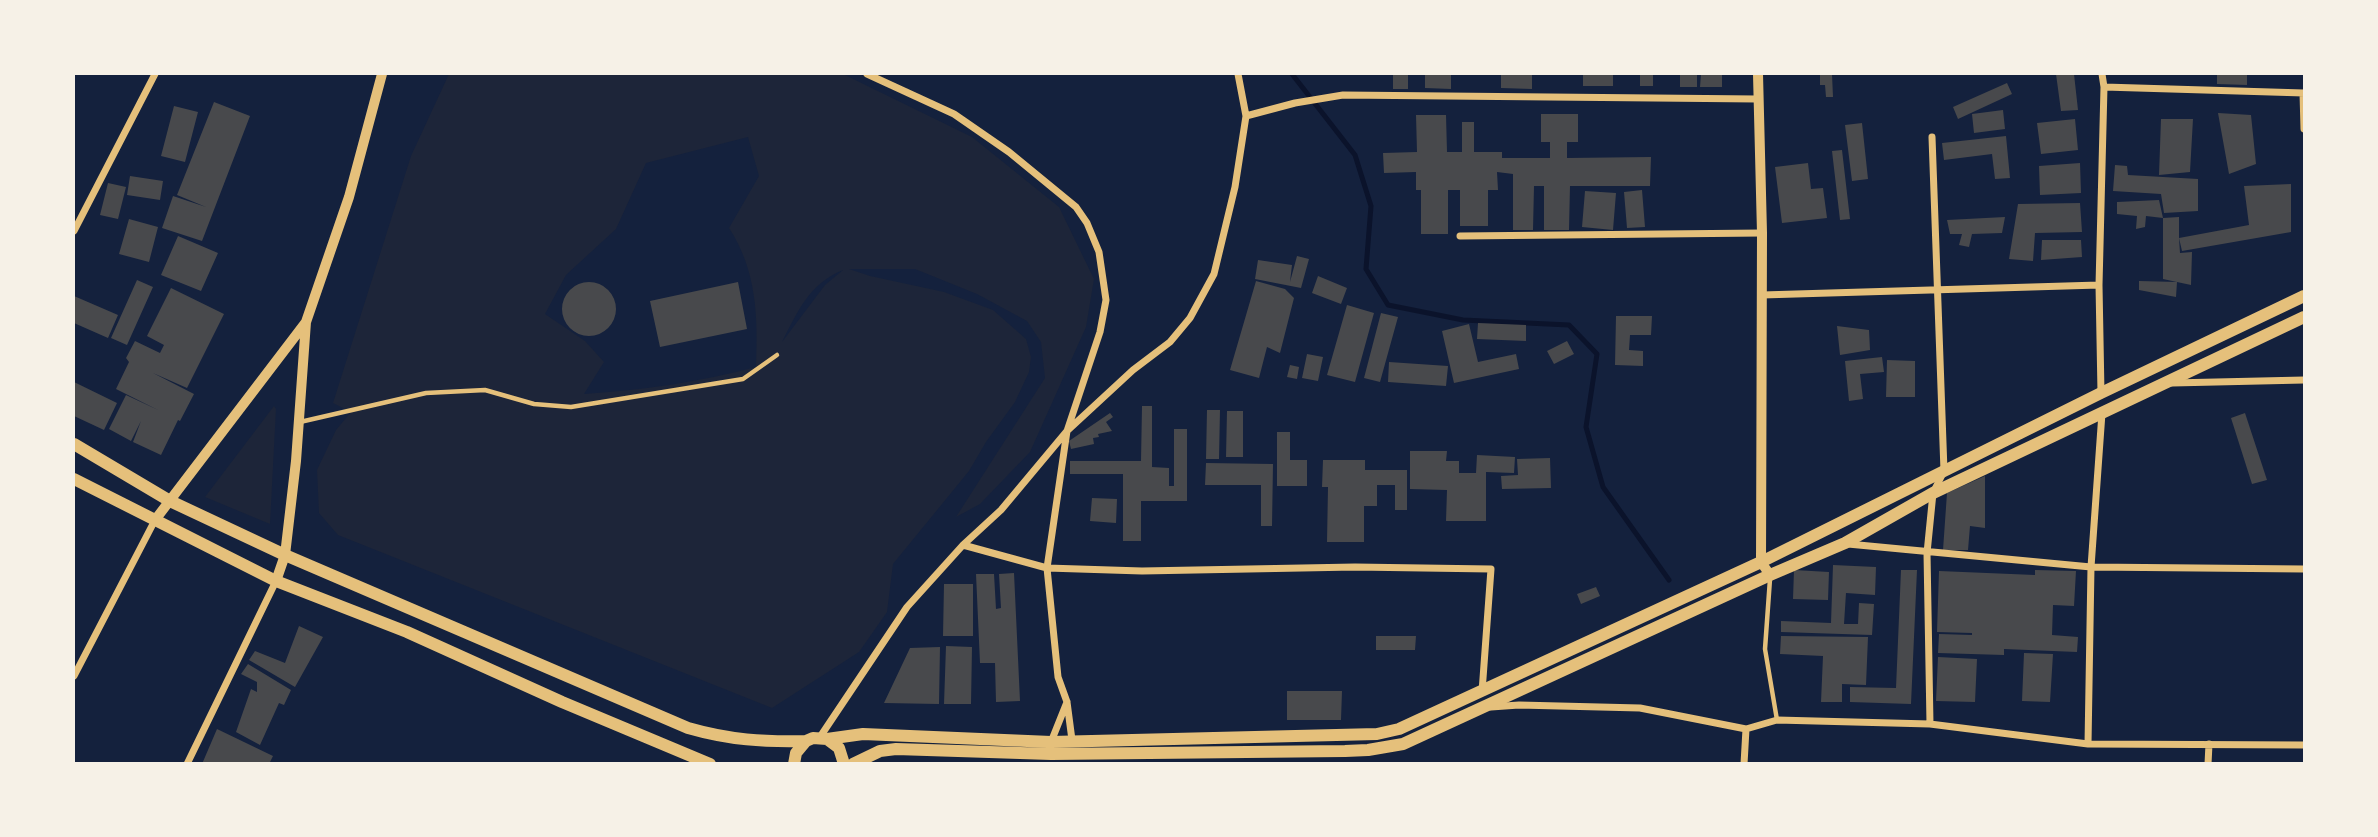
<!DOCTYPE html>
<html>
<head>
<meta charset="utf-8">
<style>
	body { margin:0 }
	#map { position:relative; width:2378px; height:837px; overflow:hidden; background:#14213d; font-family:"IBM Plex Sans",sans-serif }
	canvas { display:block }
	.frame { position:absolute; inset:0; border:75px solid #f6f1e7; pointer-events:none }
</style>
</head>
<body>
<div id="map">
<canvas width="2378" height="837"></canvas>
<div class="frame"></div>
</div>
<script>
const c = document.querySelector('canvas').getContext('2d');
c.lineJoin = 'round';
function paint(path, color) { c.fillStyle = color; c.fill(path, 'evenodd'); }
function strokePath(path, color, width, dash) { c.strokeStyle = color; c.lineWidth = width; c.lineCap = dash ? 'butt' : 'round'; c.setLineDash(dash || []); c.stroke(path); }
const green = new Path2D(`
	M449,74H843L972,137L1059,207L1094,279L1086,327L1030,452L980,504L956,517L1045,378L1041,342L1027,321L977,294L915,269H849L870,276L944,292L993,310L1026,339L1031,357L1029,372L1015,402L986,442L969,471L893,564L887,612L859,652L772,708L338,535L319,513L317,470L336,430L351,412L333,403L411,156ZM748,137L759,176L729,228C757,271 758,317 756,367C700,382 642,390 584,394L604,362L585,341L545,314L566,275L616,229L646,163ZM843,270L825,285L782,342C798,311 809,284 843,270Z
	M274,406L276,409L270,524L205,497Z`);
const stream = new Path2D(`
	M1292,74L1355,155L1371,206L1366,269L1388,305L1463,320L1569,325L1597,354L1586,427L1603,487L1669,580`);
const building = new Path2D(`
	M1393,74H1408V89H1393Z
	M1425,74H1451V89L1425,88Z
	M1501,74H1532V89L1501,88Z
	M1583,74H1613V86H1583Z
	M1640,74H1653V86H1640Z
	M1680,74H1697V87H1680Z
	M1701,74H1722V87H1700Z
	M1820,74H1832L1833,97H1826L1825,85H1820Z
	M2056,74H2074L2078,110L2061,111Z
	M2217,74H2247V85L2217,84Z
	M2007,83L2012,94L1958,119L1953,107Z
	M214,102L250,116L202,241L162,228L173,196L206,207L177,195Z
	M174,106L198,112L185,162L161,156Z
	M2003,110L2005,129L1974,133L1972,114Z
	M2218,113L2251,115L2256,164L2229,174Z
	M1541,114H1578V142H1567V158L1651,157L1650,186H1570L1569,230H1544V186H1534L1533,230H1513V174L1497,172L1498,190H1488V226H1460V190H1448V234H1421V190H1416V172L1384,173L1383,153L1417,152L1416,115H1446L1447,152H1462V122H1474V152H1502V158H1550V142H1541Z
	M2075,119L2078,150L2041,154L2037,123Z
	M2161,119H2193L2190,172L2159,175Z
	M1862,123L1868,179L1852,181L1845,125Z
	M2006,136L2010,178L1995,179L1992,154L1944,160L1942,143Z
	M1842,150L1850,219L1840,220L1832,151Z
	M1808,163L1811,189L1823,188L1827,218L1782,223L1775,167Z
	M2080,163L2081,193L2040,195L2039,166Z
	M2115,165L2127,166L2128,175L2198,179V211L2164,213L2161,194L2113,191Z
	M130,176L163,181L160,200L127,195Z
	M108,183L126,187L118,219L100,215Z
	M2291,184V232L2182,251L2179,238L2180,253L2192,252L2191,285L2177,282L2176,297L2139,290V281L2177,282L2163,279V218L2179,217V238L2249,225L2244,186Z
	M1642,190L1645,227L1627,228L1624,192Z
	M1585,191L1616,193L1613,230L1582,227Z
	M2159,200L2163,218L2146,216L2145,227L2136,229L2137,216L2117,214V202Z
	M2080,203L2082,232L2035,233L2033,261L2009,259L2018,204Z
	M2005,217L2002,233L1972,234L1969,247L1959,245L1962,234H1950L1947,220Z
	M129,219L158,227L149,262L119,254Z
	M178,236L218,253L201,291L161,275Z
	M2042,240H2081L2082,257L2041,260Z
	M1297,256L1309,259L1301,288L1255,279L1258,260L1292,265L1290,282Z
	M1318,276L1347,288L1341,304L1312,293Z
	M137,280L153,287L127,345L111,338Z
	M1256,281L1285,289L1294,298L1280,353L1267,347L1259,378L1230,370Z
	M562 309a27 27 0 1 1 54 0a27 27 0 1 1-54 0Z
	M738,282L747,329L660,347L650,301Z
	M171,288L224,314L187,388L153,373L194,394L180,421L178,420L161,455L133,442L141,421L131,441L109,429L126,395L158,410L116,389L129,362L126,358L135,341L160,353L164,345L147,336Z
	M74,296L118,315L108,338L74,323Z
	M1347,305L1374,313L1355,382L1327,375Z
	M1381,313L1398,317L1380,382L1364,378Z
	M1616,316H1652L1651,335H1630L1629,350L1643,351V366L1615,365Z
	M1478,323L1526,325V341L1477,339Z
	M1469,324L1478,362L1516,354L1519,369L1454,383L1442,331Z
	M1837,326L1869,330L1870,350L1840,355Z
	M1567,341L1574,354L1554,364L1547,351Z
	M1307,354L1323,357L1318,381L1302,378Z
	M1882,357L1884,372L1860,374L1863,399L1849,401L1845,361Z
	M1887,360L1915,361V397H1886Z
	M1389,362L1448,366L1446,386L1388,382Z
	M1290,365L1299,367L1297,379L1287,377Z
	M74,382L117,403L104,430L74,416Z
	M1142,406H1152V467L1169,468V486H1174V429H1187V501H1141V541H1123V474H1070V461H1141Z
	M1207,410H1220L1219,459H1206Z
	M1227,411H1243V457H1226Z
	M1110,413L1113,417L1106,422L1112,431L1098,434L1099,437L1093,438L1094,444L1071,449L1069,441Z
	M2245,413L2267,480L2252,484L2231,418Z
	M1277,432H1290V460H1307V486H1277Z
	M1410,451H1447L1446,461H1459V473H1476L1477,455L1515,457L1514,473L1486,472V521H1446L1447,490L1410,489Z
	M1550,458L1551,488L1502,489L1501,476L1518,475L1517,459Z
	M1323,460H1365V470H1407V510H1395V485H1377V506H1364V542H1327L1328,487H1322Z
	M1206,463L1273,464L1272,526H1261V485H1205Z
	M1985,476V528L1970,526L1968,550H1943L1947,493Z
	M1092,498L1117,499L1116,523L1090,521Z
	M1833,565L1876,567L1875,595L1846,593L1844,624H1858L1859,603L1874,604L1872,635L1781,632V621L1831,623Z
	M1794,570L1829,572L1828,600L1793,599Z
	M1901,570H1917L1911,704L1850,702V687L1896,688Z
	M2035,570L2076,571L2074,606L2053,605L2052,635L2078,637L2077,652L2004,649V655L1938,653L1939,634L1972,635V633L1937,632L1939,571L2035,575Z
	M1014,573L1020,701L996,702L995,663H980L976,574H994L996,609L1001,608L999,574Z
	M944,584H973V636H943Z
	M1596,587L1600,596L1581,604L1577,594Z
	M299,626L323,637L295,687L249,660L255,651L285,663Z
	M1376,636H1416L1415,650H1376Z
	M1781,636L1868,637L1866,685L1842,684V702H1821L1823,656L1780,654Z
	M946,646L972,647L971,704H944Z
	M940,647L939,704L884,703L910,648Z
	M2024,653L2053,654L2050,702L2022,701Z
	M1938,657L1977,659L1975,702L1936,701Z
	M248,664L291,690L284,705L279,703L260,745L236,732L251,689L257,692V682L241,674Z
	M1287,691H1342L1341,720H1287Z
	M217,729L273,756L269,764H202Z`);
const service = new Path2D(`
	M300,422L426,393L485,390L534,404L571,407L743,379L777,355
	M1770,579L1765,649L1777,720`);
const minor = new Path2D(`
	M867,74L954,114L1009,152L1076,207L1087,223L1099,252L1106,300L1100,332L1067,431L1047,568L1058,677L1067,702L1072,740
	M2104,87L2304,93
	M2303,93L2304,129
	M1246,116L1295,103L1343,95L1757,99
	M74,231L155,74
	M1460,236L1762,233
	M1762,295L2099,285
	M2172,383L2304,380
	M2101,393L2099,285L2104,87L2102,74
	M1848,544L2091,567L2304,569
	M963,545L1047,568L1142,571L1355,567L1491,569L1482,692
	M74,676L155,520
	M1491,707L1519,705L1640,708L1746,729L1777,720L1930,724L2088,744L2304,745
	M1930,724L1927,553L1933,493L1944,471L1932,137
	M820,737L907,607L963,545L1001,510L1067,431L1133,370L1170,342L1190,318L1214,274L1235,187L1246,116L1238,74
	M1051,742L1067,702
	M2088,744L2091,567L2102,413
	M187,764L276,581
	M1744,764L1746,729
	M2208,764L2209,744`);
const tertiary = new Path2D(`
	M1758,74L1762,233L1761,562L1770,575
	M155,520L306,322
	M276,581L285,555L296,461L306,322L349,197L382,74`);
const secondary = new Path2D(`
	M74,444L170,501L285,555L688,728C730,740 763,742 806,741
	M74,479L276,581L407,632L562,702L710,764
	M827,739L839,748L844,764
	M794,764L796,753L806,741L813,738L827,739L863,734L1051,742L1377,734L1399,729L1761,562L2101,393L2304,296
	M853,764L880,751L896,749L1051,754L1345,751L1368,750L1403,744L1770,575L1845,543L1933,493L2304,317`);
paint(green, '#1d2539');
strokePath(stream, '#0b132b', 5);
paint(building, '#48494c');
strokePath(service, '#e5c07b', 4.5);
strokePath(minor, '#e5c07b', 7);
strokePath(tertiary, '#e5c07b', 10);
strokePath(secondary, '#e5c07b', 12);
</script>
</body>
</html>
